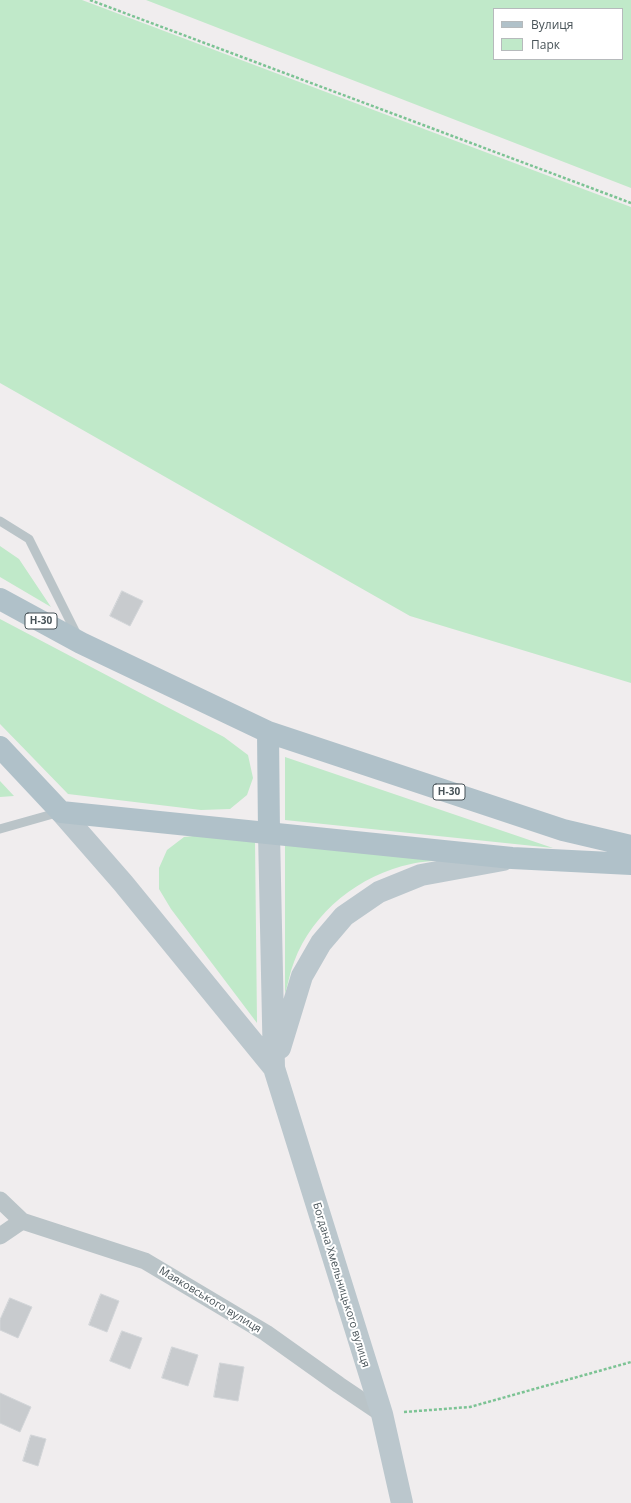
<!DOCTYPE html>
<html>
<head>
<meta charset="utf-8">
<style>
	body { margin:0 }
	#map { position:relative; width:631px; height:1503px; overflow:hidden; background:#f0edee; font-family:"Open Sans",sans-serif }
	canvas { display:block }
	.legend { position:absolute; left:493px; top:8px; width:130px; height:52px; box-sizing:border-box; background:#fff; border:1px solid #b6babc; margin:0; padding:5px 7px; list-style:none; font-size:12px; color:#485358 }
	.legend li { display:flex; align-items:center; gap:8px; height:20px }
	.legend b { width:20px; border:1px solid #b6babc }
</style>
</head>
<body>
<div id="map">
<canvas width="631" height="1503"></canvas>
<ul class="legend">
<li><b style="height:5px;background:#b0c1c9"></b>Вулиця</li>
<li><b style="height:11px;background:#c0e9c9"></b>Парк</li>
</ul>
</div>
<script>
const c = document.querySelector('canvas').getContext('2d');
c.lineJoin = 'round';
function paint(path, color) { c.fillStyle = color; c.fill(path, 'evenodd'); }
function strokePath(path, color, width, dash) { c.strokeStyle = color; c.lineWidth = width; c.lineCap = dash ? 'butt' : 'round'; c.setLineDash(dash || []); c.stroke(path); }
function write(font, color, halo, rows, align = 'center') {
  c.font = font + ' "Open Sans",sans-serif'; c.lineWidth = 4; c.setLineDash([]); c.textBaseline = 'middle'; c.strokeStyle = halo; c.fillStyle = color; for (const [text, x, y, turn = 0] of rows) {
    c.save(); c.translate(x, y); c.rotate((+turn || 0) * Math.PI / 180); c.textAlign = isNaN(turn) ? turn : align; if (halo) c.strokeText(text, 0, 0); c.fillText(text, 0, 0); c.restore();
  }
}
const green = new Path2D(`
	M0,0H82L631,207V683L410,616L0,383Z
	M146,0H631V188ZM494,9H622V59H494Z
	M0,546L19,559L51,607L0,577Z
	M0,619L224,737L248,755L253,778L247,795L230,809L201,810L68,794L0,724Z
	M285,757L553,848L285,820Z
	M0,781L14,796L0,797Z
	M203,835L255,840L257,1023L171,909L159,889V868L167,850L184,837Z
	M285,844L448,860C436,861 423,861 411,864C360,875 313,911 294,962C290,972 288,984 285,994Z`);
const building = new Path2D(`
	M122,591L143,601L130,626L110,616Z
	M101,1294L119,1301L107,1332L89,1325Z
	M10,1298L32,1307L18,1338L0,1330V1320Z
	M122,1331L142,1338L130,1369L110,1361Z
	M172,1347L198,1355L188,1386L162,1378Z
	M220,1363L244,1367L238,1401L214,1397Z
	M0,1393L31,1407L20,1432L0,1423Z
	M31,1435L46,1439L38,1466L23,1461Z`);
const path = new Path2D(`
	M90,0L631,203
	M404,1412L470,1407L631,1362`);
const lane = new Path2D(`
	M0,521L29,539L78,637
	M0,829L60,812`);
const street = new Path2D(`
	M0,1200L22,1221
	M0,1236L22,1221L145,1261L266,1333L339,1385L382,1414`);
const secondary = new Path2D(`
	M61,812L123,883L274,1068
	M269,833L274,1068L382,1414L402,1503
	M280,1048L302,976L321,943L344,916L379,892L421,875L503,860`);
const primary = new Path2D(`
	M0,599L81,643L268,732L563,830L631,846
	M268,732L269,833
	M0,747L61,812L512,858L631,864`);
const shields = [
	[41,621,32],
	[449,792,32]
];
const shieldNames = [
	["Н-30",41,621],
	["Н-30",449,792]
];
const streetNames = [
	["Богдана Хмельницького вулиця",341,1285,73],
	["Маяковського вулиця",210,1300,31]
];
paint(green, '#c0e9c9');
paint(building, '#c8cbce');
strokePath(building, '#d2d5d8', 1);
strokePath(path, '#7cc394', 2.5, [3, 2]);
strokePath(lane, '#bac4c8', 9);
strokePath(street, '#bac4c8', 17);
strokePath(secondary, '#bbc7cd', 22);
strokePath(primary, '#b0c1c9', 22);
for (const [x, y, w] of shields) { const box = new Path2D(); box.roundRect(x - w / 2, y - 8, w, 16, 3); c.fillStyle = '#fff'; c.fill(box); strokePath(box, '#485358', 1); }
write('bold 10px', '#485358', null, shieldNames);
write('11px', '#485358', '#fff', streetNames);
</script>
</body>
</html>
